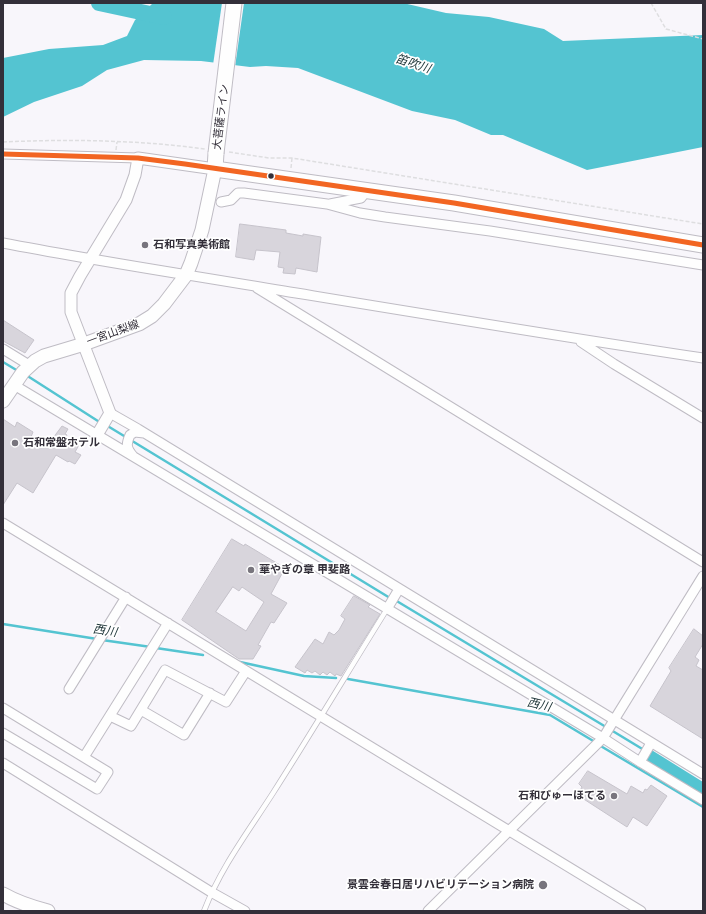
<!DOCTYPE html>
<html>
<head>
<meta charset="utf-8">
<style>
	body { margin:0 }
	#map { position:relative; width:706px; height:914px; overflow:hidden; background:#f8f6fb; font-family:Montserrat,sans-serif }
	canvas { display:block }
	.frame { position:absolute; inset:0; border:4px solid #332f39; pointer-events:none }
</style>
</head>
<body>
<div id="map">
<canvas width="706" height="914"></canvas>
<div class="frame"></div>
</div>
<script>
const c = document.querySelector('canvas').getContext('2d');
c.lineJoin = 'round';
function paint(path, color) { c.fillStyle = color; c.fill(path, 'evenodd'); }
function strokePath(path, color, width, dash) { c.strokeStyle = color; c.lineWidth = width; c.lineCap = dash ? 'butt' : 'round'; c.setLineDash(dash || []); c.stroke(path); }
function write(font, color, halo, rows, align = 'center') {
  c.font = font + ' Montserrat,"Noto Sans JP",sans-serif'; c.lineWidth = 3.5; c.setLineDash([]); c.textBaseline = 'middle'; c.strokeStyle = halo; c.fillStyle = color; for (const [text, x, y, turn = 0] of rows) {
    c.save(); c.translate(x, y); c.rotate((+turn || 0) * Math.PI / 180); c.textAlign = isNaN(turn) ? turn : align; if (halo) c.strokeText(text, 0, 0); c.fillText(text, 0, 0); c.restore();
  }
}
const water = new Path2D(`
	M153,3H403L446,13L489,17L544,29L563,41L703,35V147L587,170L503,135H491L455,120L412,111L298,68L266,66L250,67L201,61L144,60L107,70L82,86L34,102L3,117V58L49,49L103,45L127,36L135,20Z
	M650,749L703,782V795L644,759Z`);
const pier = new Path2D(`
	M222,3H244L235,67L213,65Z`);
const stream = new Path2D(`
	M3,362L18,371
	M26,375L101,423
	M106,425L390,598
	M395,600L606,727
	M3,624L97,639
	M102,640L151,647
	M156,648L203,655
	M240,662L304,676L336,678
	M348,679L550,715L595,742
	M611,730L644,750
	M599,745L703,807`);
const river = new Path2D(`
	M99,3L164,17`);
const building = new Path2D(`
	M240,224L286,230V233L303,236V234L321,237L317,272L296,268L295,274L283,273L284,268L278,267L280,252L256,250L254,260L236,257Z
	M3,320L34,340L25,353L3,341Z
	M3,419L15,427L17,422L33,432L31,437L46,447L51,438H53L62,426L68,429L65,434L67,435L66,437L79,445L75,452L81,455L75,464L69,461L68,462L56,455L33,493L17,483L3,505Z
	M232,539L244,546L245,544L285,568L271,594L287,603L274,623L271,622L258,645L261,646L253,659H239L182,620ZM233,587L239,591L242,587L264,602L246,631L216,612Z
	M354,596L370,605L368,607L380,614L341,676L336,674L335,676L330,672L327,675L323,672L320,675L315,671L312,673L307,670L305,673L295,667L315,639L323,644L329,632L334,635L339,630L345,619L341,616Z
	M694,629L703,636V644L695,657L699,660L696,666L703,670V739L650,706L671,671L669,668Z
	M588,771L627,794L631,786L643,793L645,789L647,790L651,785L667,796L647,826L633,817L627,827L579,796L578,794L582,787L579,784Z`);
const path = new Path2D(`
	M651,3L666,29L703,39
	M3,142C70,139 138,140 205,149
	M116,150L117,142
	M229,152L269,158H292L703,224
	M291,168L292,158`);
const service = new Path2D(`
	M204,911C221,867 248,832 273,793C312,732 349,670 387,609`);
const minor = new Path2D(`
	M3,154L138,158
	M221,202L231,200L238,193H244L327,204L360,213L385,217L490,231L703,265
	M330,204L361,198L367,190
	M3,243C96,261 190,275 284,291C424,314 563,337 703,358
	M257,288L703,562
	M581,342L614,364L703,418
	M3,349L29,365
	M14,385L603,738L640,762L703,800
	M110,413L138,429L703,774
	M133,456C126,448 126,444 130,435L135,432L144,433
	M3,523L641,911
	M387,609L399,589
	M69,689L126,597
	M3,708L108,772L97,789L3,733
	M141,710L184,735L210,693
	M110,716L131,726L165,670L226,702L246,671
	M84,757L168,623
	M640,762L651,743
	M3,763L211,892L245,911
	M428,911L603,738L703,576`);
const tertiary = new Path2D(`
	M97,435L110,413L71,312V293L80,276L126,200L135,175L138,158L215,169`);
const secondary = new Path2D(`
	M3,401L23,372L35,361L44,356L84,344L139,324L152,316L164,304L186,275L191,263L202,230L215,169
	M3,894C17,902 32,907 48,911`);
const trunk = new Path2D(`
	M216,153L215,169L454,203L703,245`);
const trunkBridge = new Path2D(`
	M216,153L234,3`);
const bus1 = new Path2D(`
	M3,154L138,158L185,164L454,203L703,245`);
const markers = [
	[271,176,3.5,"#332f39"],
	[145,245,4,"#78757d"],
	[15,443,4,"#78757d"],
	[251,570,4,"#78757d"],
	[614,796,4,"#78757d"],
	[543,885,5,"#78757d"]
];
const streetNames = [
	["大菩薩ライン",221,117,-83],
	["一宮山梨線",113,333,-20]
];
const poiNames = [
	["石和写真美術館",153,245],
	["石和常盤ホテル",23,443],
	["華やぎの章 甲斐路",259,570],
	["石和びゅーほてる",606,796,"right"],
	["景雲会春日居リハビリテーション病院",534,885,"right"]
];
const waterNames = [
	["笛吹川",413,64,18],
	["西川",105,631,9],
	["西川",539,705,13]
];
paint(water, '#54c4d1');
paint(pier, '#f8f6fb');
strokePath(stream, '#54c4d1', 2.5);
strokePath(river, '#54c4d1', 16);
paint(building, '#d8d5dc');
strokePath(building, '#c6c3cb', 1);
strokePath(service, '#bfbcc4', 6);
strokePath(minor, '#bfbcc4', 11);
strokePath(tertiary, '#bfbcc4', 13);
strokePath(secondary, '#bfbcc4', 15);
strokePath(trunk, '#bfbcc4', 17);
strokePath(path, '#dedee0', 1.5, [4, 2]);
strokePath(service, '#fefefe', 4.5);
strokePath(minor, '#fefefe', 9);
strokePath(tertiary, '#fefefe', 11);
strokePath(secondary, '#fefefe', 13);
strokePath(trunk, '#fefefe', 15);
strokePath(trunkBridge, '#bfbcc4', 17, []);
strokePath(trunkBridge, '#fefefe', 15);
strokePath(bus1, '#f26522', 5);
for (const [x, y, r, color] of markers) { const dot = new Path2D(); dot.arc(x, y, r, 0, 2 * Math.PI); c.fillStyle = color; c.fill(dot); strokePath(dot, '#fff', 1.5); }
write('11px', '#332f39', '#fff', streetNames);
write('bold 11px', '#332f39', '#fff', poiNames, 'left');
write('italic 12px', '#1b3235', '#fff', waterNames);
</script>
</body>
</html>
